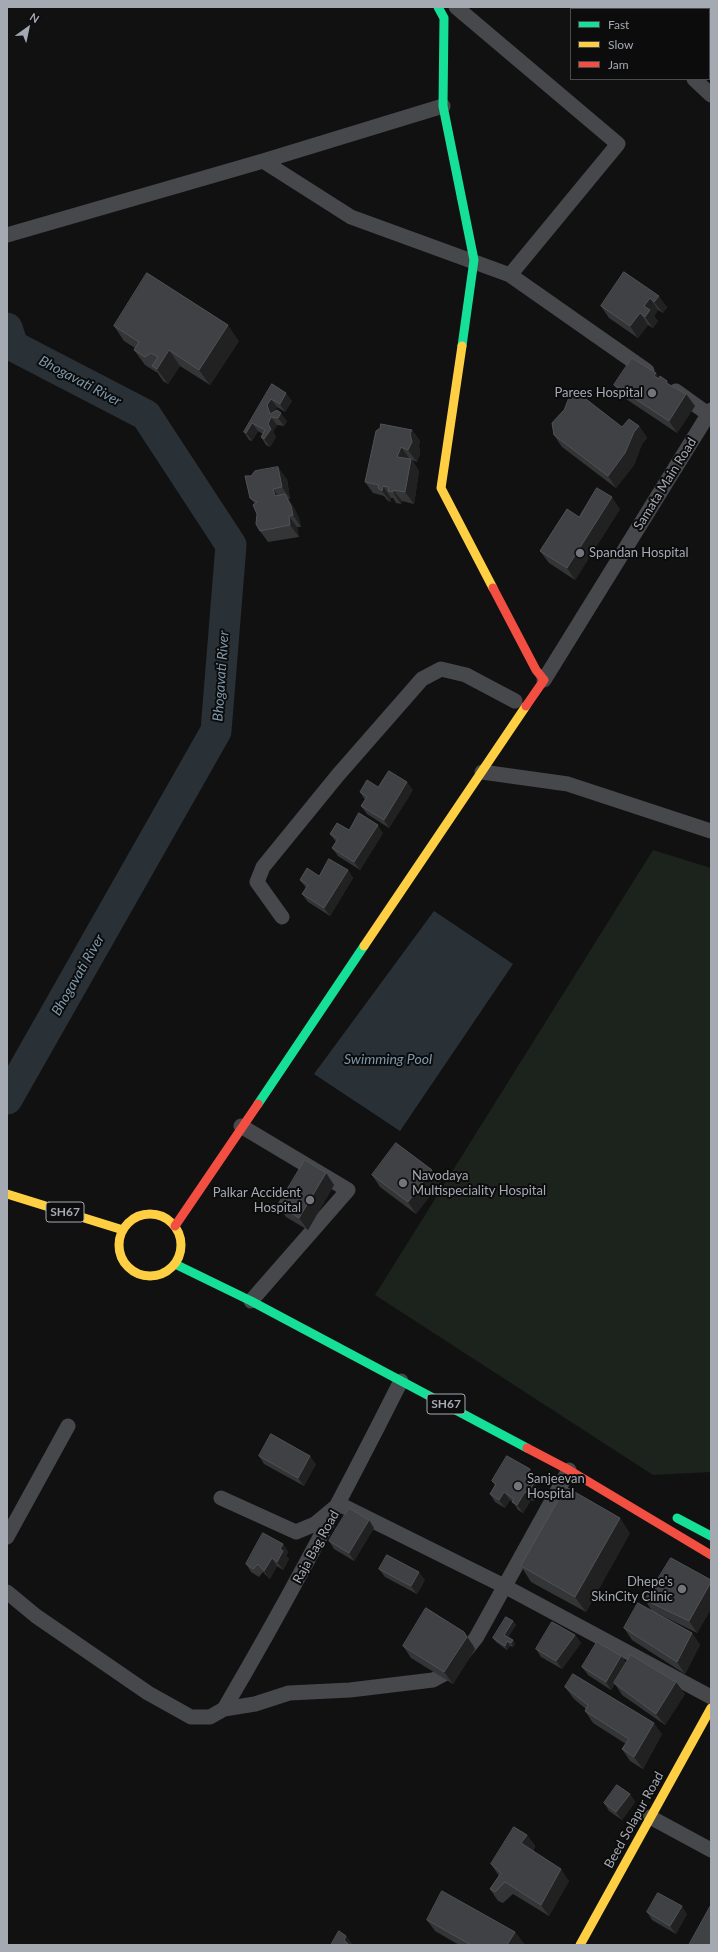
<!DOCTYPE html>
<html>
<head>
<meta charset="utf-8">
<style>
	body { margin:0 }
	#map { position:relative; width:718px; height:1952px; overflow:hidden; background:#111112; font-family:Lato,sans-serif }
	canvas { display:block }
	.frame { position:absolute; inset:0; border:8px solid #a4a9b2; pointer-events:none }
	.legend { position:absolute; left:570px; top:8px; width:140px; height:72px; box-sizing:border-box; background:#0c0c0d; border:1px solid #494b4f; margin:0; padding:5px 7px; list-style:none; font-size:12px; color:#a4a9b2 }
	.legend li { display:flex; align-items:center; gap:8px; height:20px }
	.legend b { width:20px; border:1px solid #494b4f }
	.north { position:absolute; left:8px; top:8px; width:40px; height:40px; -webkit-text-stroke:3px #0c0c0d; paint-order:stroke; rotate:33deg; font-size:11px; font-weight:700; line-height:16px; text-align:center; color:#a4a9b2 }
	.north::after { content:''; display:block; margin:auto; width:14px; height:18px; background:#a4a9b2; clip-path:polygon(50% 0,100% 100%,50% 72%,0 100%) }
</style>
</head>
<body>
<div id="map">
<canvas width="718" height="1952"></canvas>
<div class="frame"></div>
<ul class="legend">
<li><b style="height:5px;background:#16e098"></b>Fast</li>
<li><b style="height:5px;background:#ffcf43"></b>Slow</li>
<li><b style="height:5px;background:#f24e42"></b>Jam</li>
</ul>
<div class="north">N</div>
</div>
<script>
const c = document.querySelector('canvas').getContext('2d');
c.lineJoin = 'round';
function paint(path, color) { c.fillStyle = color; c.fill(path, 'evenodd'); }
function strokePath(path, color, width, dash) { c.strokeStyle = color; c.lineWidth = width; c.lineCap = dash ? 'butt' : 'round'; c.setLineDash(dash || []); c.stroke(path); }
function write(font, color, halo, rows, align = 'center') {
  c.font = font + ' Lato,sans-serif'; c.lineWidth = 4; c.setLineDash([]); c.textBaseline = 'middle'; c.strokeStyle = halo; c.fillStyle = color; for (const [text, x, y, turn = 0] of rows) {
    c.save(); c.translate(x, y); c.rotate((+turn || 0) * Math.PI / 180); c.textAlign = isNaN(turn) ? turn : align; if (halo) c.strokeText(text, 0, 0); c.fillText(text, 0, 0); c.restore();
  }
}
const green = new Path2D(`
	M653,850L711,868V1472L653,1475L375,1295Z`);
const water = new Path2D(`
	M434,911L513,964L400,1131L314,1074Z`);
const river = new Path2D(`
	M7,328L13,346L146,415L231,545L216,731L7,1099`);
const street = new Path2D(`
	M617,7L619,9
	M709,7L711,9
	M683,9L685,7
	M694,79L711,95
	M263,161L351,217L510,275L618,144L456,7
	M7,235L263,161L443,106
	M510,275L647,371
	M676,391L708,414
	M544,680L711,410
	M482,772L568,784L711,831
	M282,917L257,882L263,867L338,775L422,679L441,669L466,675L515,701
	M241,1126L348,1190L251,1301
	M221,1498L296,1532L315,1524L339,1504L506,1587L711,1697
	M7,1537L68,1426
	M7,1592L36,1616L148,1693L191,1717H210L224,1709L255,1704L289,1693L350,1690L433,1680L448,1672L476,1638L569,1470
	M224,1709C287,1602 345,1492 401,1381
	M650,1817L711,1850`);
const fast = new Path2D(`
	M438,7L444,18L443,106L474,260L462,346
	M258,1104L364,946
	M175,1264L251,1301L527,1448
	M677,1518L711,1536`);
const slow = new Path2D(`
	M462,346L441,488L493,588
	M364,946L526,706
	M7,1194L123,1230
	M119 1245a31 31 0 1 1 62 0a31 31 0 1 1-62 0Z
	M580,1945L711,1708`);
const jam = new Path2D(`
	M493,588L536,670L544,680L526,706
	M175,1226L258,1104
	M527,1448L569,1470L711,1555`);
const wall = new Path2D(`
	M624,272L667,307L663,313L658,310L654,316L658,321L653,328L648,325L638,338L609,318L601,306Z
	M114,326L239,341L210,385L180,366L168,384L163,381L157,372H156L145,365L134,350L135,348L124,341Z
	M656,373L659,378L667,381L671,386L686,394L695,406L677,433L623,397L614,385Z
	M272,384L292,401L285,412L277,407L273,412L287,421L284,426L277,425L273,432L276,437L270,447L266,445L261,437L263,434L258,431L252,441L249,440L244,432Z
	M639,426L647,438L642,444L634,465L616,488L562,447L554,435L622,427Z
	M380,428L412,430L420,441L419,445L420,454L417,462L412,460L419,471L414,504L402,501L401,504L396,503L393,498H391V502L387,500L384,496L373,493L365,482Z
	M287,479L290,499H288L293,506L299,518L301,527H297L299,537L268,542L260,531L255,504L250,498Z
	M620,509L575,580L549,563L540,551L579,517Z
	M378,787L413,790L389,828L367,814L361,806L365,800L360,792Z
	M349,830L383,833L360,870L338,856L332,848L336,842L330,834Z
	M348,870L353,878L330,916L308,902L302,894L306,888L300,880L319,876Z
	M326,1173L334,1185L308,1230L286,1217L278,1205Z
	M372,1175L441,1181L416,1214L380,1187Z
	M259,1456L316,1464L304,1486L264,1464Z
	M530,1469L536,1477L533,1482L534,1483L540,1491L534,1501L531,1500L523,1513L518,1510L513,1502L510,1500L505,1508L495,1502L490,1494L495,1485L492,1481Z
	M374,1528L354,1561L334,1549L329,1541Z
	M630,1533L586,1612L531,1582L521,1566Z
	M283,1544L288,1552L286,1556L289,1559L283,1570L277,1566L270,1579L263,1572L259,1577L251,1572L246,1564Z
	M379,1569L425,1580L417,1594L385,1577Z
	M711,1580V1609L697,1633L657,1613L692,1633L700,1645L685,1674L632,1640L624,1628L652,1611L645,1600Z
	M513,1621L516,1625L508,1637L513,1640L515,1644L513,1647L510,1646L507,1650L496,1642L493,1638Z
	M575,1635L581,1643L562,1669L541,1657L536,1649Z
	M472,1644L475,1649L453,1684L411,1658L403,1646Z
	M621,1656L626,1663L685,1694L665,1725L622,1695L615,1684L611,1690L588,1675L582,1667Z
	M565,1687L662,1734L643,1769L630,1761L622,1749L626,1744L593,1723L585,1711L586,1709L574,1699Z
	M630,1794L635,1802L622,1820L609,1811L604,1803Z
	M527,1835L535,1846L533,1851L569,1881L549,1916L513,1894L503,1903L498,1901L490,1889L499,1876L491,1864Z
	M647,1912L687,1914L676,1934L652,1920Z
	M427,1920L515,1932L524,1944L523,1945H459L435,1931Z`);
const shadedWall = new Path2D(`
	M659,296L667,307L663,313L654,302Z
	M650,298L658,310L654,316L658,321L653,328L645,317L644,306Z
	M640,313L648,325L638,338L630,326Z
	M228,325L239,341L210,385L199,370Z
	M169,350L180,366L168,384L157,369Z
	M656,373L664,385L654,376Z
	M667,381L676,393L666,383Z
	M286,393L292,401L285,412L280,404Z
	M686,394L695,406L677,433L669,421Z
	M271,399L277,407L273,413L270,414L267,405Z
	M281,413L287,421L284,426L278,418Z
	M271,417L277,425L273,432L276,437L270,447L264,439L268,424Z
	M252,423L258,431L252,441L246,433Z
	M639,426L647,438L642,444L634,465L616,488L608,476L634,432Z
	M412,430L420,441L419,445L420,454L417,462L408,450L410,433Z
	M401,447L410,459L397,457Z
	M411,459L419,471L414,504L405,492Z
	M278,467L287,479L290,499L282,487Z
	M383,486L391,498V502L382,491Z
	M273,489L282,500L275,496Z
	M393,490L402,501L401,504L393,492Z
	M285,494L293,506L299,518L301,527L293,515Z
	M612,497L620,509L575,580L567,568Z
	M289,516L297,527L299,537L290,525Z
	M407,782L413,790L389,828L384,820Z
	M378,825L383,833L360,870L354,862Z
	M348,870L353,878L330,916L324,908Z
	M432,1170L441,1181L416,1214L408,1202Z
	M326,1173L334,1185L308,1230L299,1218Z
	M310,1456L316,1464L304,1486L298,1478Z
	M530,1469L536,1477L531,1485L525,1477Z
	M534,1483L540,1491L534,1501L528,1493Z
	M504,1492L510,1500L505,1508L499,1500Z
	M525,1492L531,1500L523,1513L517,1505Z
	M620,1518L630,1533L586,1612L575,1597Z
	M369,1520L374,1528L354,1561L349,1553Z
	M283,1544L288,1552L286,1556L289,1559L283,1570L277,1562L280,1549Z
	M272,1558L277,1566L270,1579L264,1571Z
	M419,1572L425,1580L417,1594L411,1586Z
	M711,1582V1609L697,1633L689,1621Z
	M513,1621L516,1625L507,1639L504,1635Z
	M464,1632L472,1644L475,1649L453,1684L444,1672Z
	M692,1633L700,1645L685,1674L677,1662Z
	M575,1635L581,1643L562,1669L556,1661Z
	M513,1640L515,1644L513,1647L511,1643Z
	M507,1641L510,1646L507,1650L505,1646Z
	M621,1656L626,1664L611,1690L606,1682Z
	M676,1682L685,1694L665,1725L656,1714Z
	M654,1723L662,1734L643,1769L634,1757Z
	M630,1794L635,1802L622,1820L616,1812Z
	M527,1835L535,1846L530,1855L521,1843Z
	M561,1869L569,1881L549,1916L541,1905Z
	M682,1906L687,1914L676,1934L670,1926Z
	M515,1932L524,1944L523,1945H507Z
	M346,1936L353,1945H349L344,1940Z`);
const building = new Path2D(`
	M624,272L659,296L654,302L650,298L644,306L650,310L645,317L640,313L630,326L601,306Z
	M147,273L228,325L199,370L169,350L157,369L152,366L158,357L151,353L145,357L134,350L139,342L114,326Z
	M632,358L656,373L654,376L659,379L660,376L667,381L666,383L686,394L669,421L614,385Z
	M272,384L286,393L280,404L271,399L267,405L270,414L277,410L281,413L278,418L271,417L268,424L271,429L264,439L261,437L265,430L252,423L246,433L244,432Z
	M570,396H582L622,427L629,419L639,426L634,432L625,453L608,476L554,435L552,423L564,410Z
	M381,424L412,430L410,433L412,442L408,450L401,447L397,457L411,459L405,492L393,490V492L388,491L389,487L383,486L382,491L378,488L379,485L365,482L376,431L380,428Z
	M278,467L282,487L273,489L275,496L285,494L291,506L293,515L289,516L290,525L260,531L256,524L257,514L253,505L257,502L250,498L245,476H251L255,471Z
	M597,488L612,497L567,568L540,551L567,509L579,517Z
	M389,771L407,782L384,820L361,806L367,797L360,792L367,780L378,787Z
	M359,813L378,825L354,862L332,848L338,839L330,834L337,823L349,830Z
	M329,859L348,870L324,908L302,894L308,885L300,880L307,868L319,876Z
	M396,1143L432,1170L408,1202L372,1175Z
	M305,1160L326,1173L299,1218L278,1205Z
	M271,1434L310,1456L298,1478L259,1456Z
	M507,1456L530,1469L525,1477L534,1483L528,1493L525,1492L517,1505L512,1502L514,1499L504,1492L499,1500L490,1494L496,1484L492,1481Z
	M566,1487L620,1518L575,1597L521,1566Z
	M349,1508L369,1520L349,1553L329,1541Z
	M263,1533L283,1544L280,1549L283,1551L277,1562L272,1558L264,1571L258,1564L253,1569L246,1564Z
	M387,1555L419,1572L411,1586L379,1569Z
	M671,1558L711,1580V1582L689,1621L645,1600Z
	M638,1603L692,1633L677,1662L624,1628Z
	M426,1608L464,1632L467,1637L444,1672L403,1646Z
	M506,1617L513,1621L504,1635L513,1640L511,1643L507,1641L505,1646L493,1638Z
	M552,1622L575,1635L556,1661L536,1649Z
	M597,1642L621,1656L606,1682L582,1667Z
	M631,1655L676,1682L656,1714L614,1683Z
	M573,1674L654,1723L634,1757L622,1749L629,1739L585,1711L588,1705L565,1687Z
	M617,1785L630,1794L616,1812L604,1803Z
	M514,1827L527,1835L521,1843L561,1869L541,1905L505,1882L495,1892L490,1889L501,1873L491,1864Z
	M442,1891L515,1932L507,1945H471L427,1920Z
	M658,1893L682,1906L670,1926L647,1912Z
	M711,1905V1945H689Z
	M339,1931L346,1936L344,1940L348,1944L347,1945H340L339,1944V1945H331Z`);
const markers = [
	[652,393,5,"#71747a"],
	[580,553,5,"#71747a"],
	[403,1183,5,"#71747a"],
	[310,1200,5,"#71747a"],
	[518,1486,5,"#71747a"],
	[682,1589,5,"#71747a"]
];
const shields = [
	[65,1212,38],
	[446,1404,38]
];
const shieldNames = [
	["SH67",65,1212],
	["SH67",446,1404]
];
const poiNames = [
	["Parees Hospital",643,393],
	["Spandan Hospital",589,553,"left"],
	["Navodaya",412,1176,"left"],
	["Multispeciality Hospital",412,1191,"left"],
	["Palkar Accident",301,1193],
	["Hospital",301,1208],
	["Sanjeevan",527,1479,"left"],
	["Hospital",527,1494,"left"],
	["Dhepe's",673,1582],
	["SkinCity Clinic",673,1597]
];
const streetNames = [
	["Samata Main Road",665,484,-58],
	["Raja Bag Road",316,1547,-61],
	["Beed Solapur Road",634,1820,-61]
];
const waterNames = [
	["Bhogavati River",80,381,28],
	["Bhogavati River",221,676,-86],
	["Bhogavati River",78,975,-60],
	["Swimming Pool",388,1059]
];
paint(green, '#1c221c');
paint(water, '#2a3136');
strokePath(river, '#2a3136', 31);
strokePath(street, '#46484b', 15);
strokePath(fast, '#16e098', 9);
strokePath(slow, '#ffcf43', 9);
strokePath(jam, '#f24e42', 9);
paint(wall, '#343536');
paint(shadedWall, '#212122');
paint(building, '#404144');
strokePath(building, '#505255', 1);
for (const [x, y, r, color] of markers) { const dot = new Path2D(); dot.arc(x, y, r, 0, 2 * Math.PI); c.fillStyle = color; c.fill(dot); strokePath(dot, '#0c0c0d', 1.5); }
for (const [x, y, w] of shields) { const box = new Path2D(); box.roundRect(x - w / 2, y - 10, w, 20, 3); c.fillStyle = '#0c0c0d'; c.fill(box); strokePath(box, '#a4a9b2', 1); }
write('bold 12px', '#a4a9b2', null, shieldNames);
write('13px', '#a4a9b2', '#0c0c0d', poiNames, 'right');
write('13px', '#a4a9b2', '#0c0c0d', streetNames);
write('italic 14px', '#7d98ab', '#0c0c0d', waterNames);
</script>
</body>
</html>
